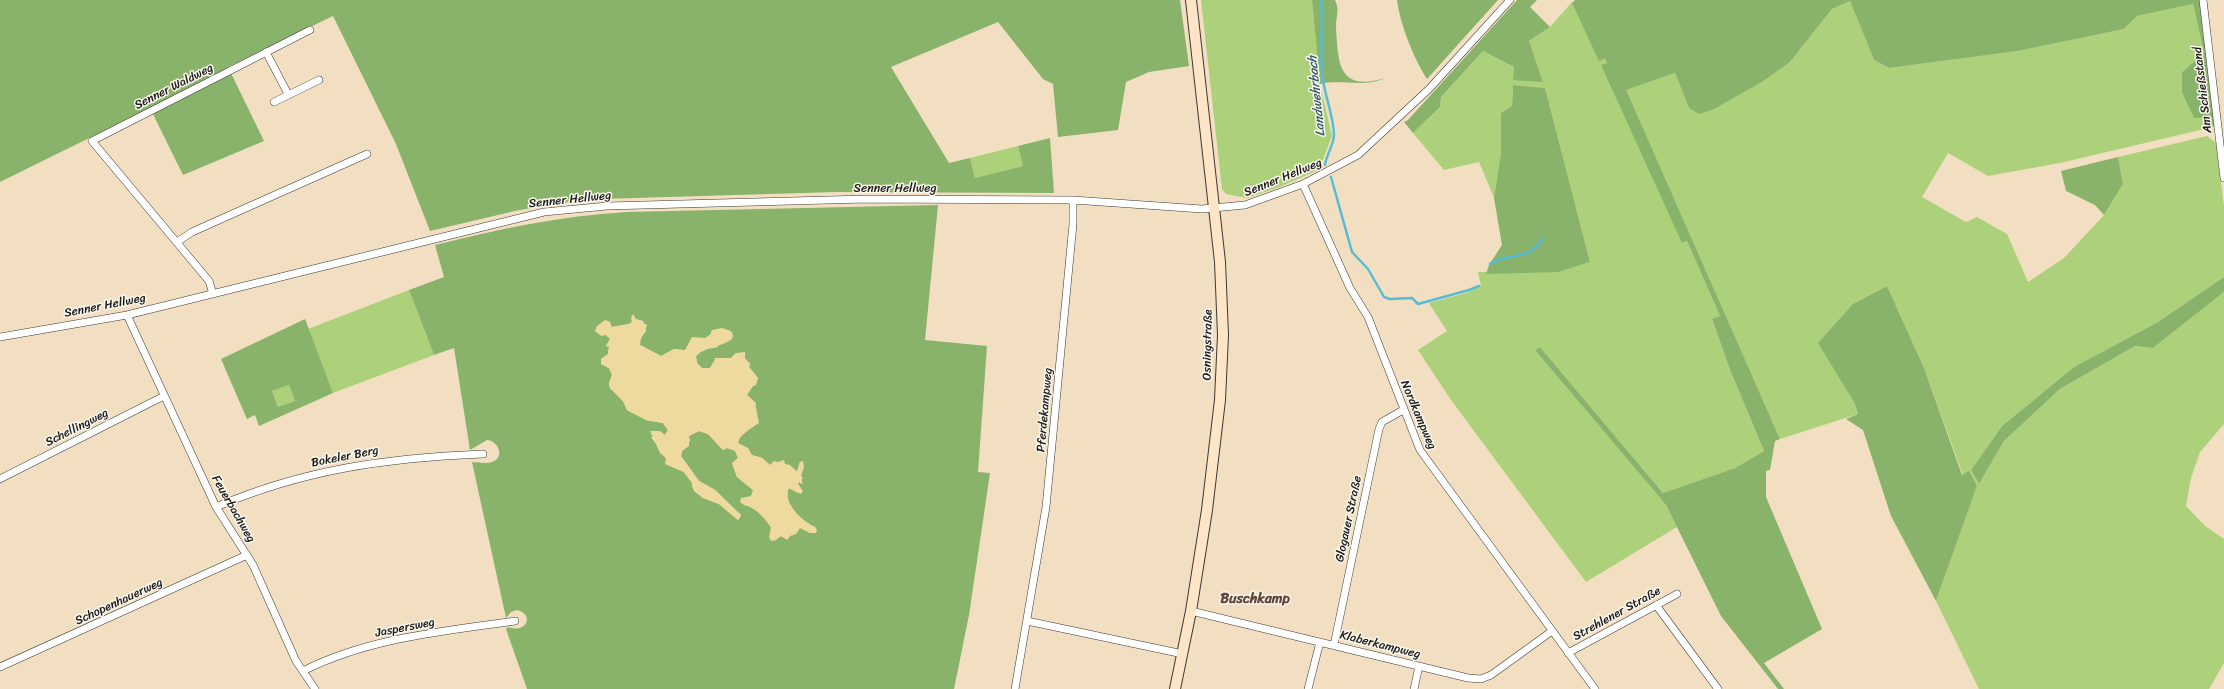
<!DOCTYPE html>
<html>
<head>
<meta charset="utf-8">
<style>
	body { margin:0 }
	canvas { display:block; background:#f2dfc1 }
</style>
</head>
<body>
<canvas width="2224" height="689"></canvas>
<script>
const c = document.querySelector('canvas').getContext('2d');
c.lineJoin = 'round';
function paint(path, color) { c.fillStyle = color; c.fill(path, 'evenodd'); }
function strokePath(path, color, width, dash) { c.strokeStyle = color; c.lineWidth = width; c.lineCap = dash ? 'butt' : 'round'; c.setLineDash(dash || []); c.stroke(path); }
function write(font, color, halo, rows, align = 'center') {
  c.font = font + ' Sriracha,sans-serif'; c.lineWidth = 3; c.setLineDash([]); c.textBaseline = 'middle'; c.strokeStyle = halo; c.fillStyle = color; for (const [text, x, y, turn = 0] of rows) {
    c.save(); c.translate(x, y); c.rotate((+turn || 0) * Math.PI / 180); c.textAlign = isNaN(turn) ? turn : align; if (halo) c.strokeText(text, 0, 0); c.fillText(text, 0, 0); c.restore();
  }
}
const green = new Path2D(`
	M1201,0H1312L1320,84L1332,136L1322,162L1323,168L1277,188L1247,198L1226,194L1222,189Z
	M1850,1L1874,60L1889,68L2018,51L2124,29L2137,16L2193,4L2204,53L2182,72L2211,117L2213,127L2060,163L1988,176L1948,153L1922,197L1966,222L1977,217L2007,234L2028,282L2064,258L2104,215L2123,184L2118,157L2207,136L2216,143L2224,206V277L2158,322L2074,367L2002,426L1971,470L1979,484L2004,441L2060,389L2135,346L2153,348L2224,292V424L2200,452L2191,478L2186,506L2205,526L2224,539V663L2209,689H1979L1936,601L1977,486L1963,475L1924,368L1887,286L1853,304L1854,402L1858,414L1780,439L1625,90L1675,73L1689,108L1765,80L1790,62L1832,9Z
	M1572,2L1599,60L1605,58L1607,63L1602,65L1683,243L1687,241L1720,316L1712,320L1730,370L1764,451L1735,468L1663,493L1540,347L1535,350L1666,505L1677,527L1586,582L1451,400L1418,350L1447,331L1429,303L1466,293L1481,286L1478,272H1559L1590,262L1545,88L1513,85L1512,106L1501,113V152L1494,198L1479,162L1444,170L1413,133L1440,107L1441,97L1483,51L1543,82L1529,41L1550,27Z
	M1018,146L1023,166L975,178L970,158Z
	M409,290L434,355L333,393L308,329Z
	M289,385L295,401L278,407L272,391Z`);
const forest = new Path2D(`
	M0,0H1180L1189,66L1149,72L1126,82L1118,130L1058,137L1053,84L1043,79L998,22L891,67L949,163L970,158L975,178L1023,166L1018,146L1050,138L1054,193L836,192L601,199L558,203L515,211L430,231L396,144L333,16L228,67L264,141L183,175L150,108L0,182Z
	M1312,0H1335C1340,11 1336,15 1336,27C1338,65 1339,92 1385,78C1364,88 1343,79 1320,84Z
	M1397,0H1498L1427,79C1414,59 1400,24 1397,0Z
	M1517,0H1537L1530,7L1550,27L1529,41L1543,82L1513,80L1514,67L1483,51L1441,97L1440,107L1413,133L1404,122L1408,120Z
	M1575,0H2206L2220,117L2213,127L2211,117L2194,118L2182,92V72L2204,53L2193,4L2137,16L2124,29L2018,51L1889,68L1874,60L1850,1L1832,9L1790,62L1765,80L1714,109L1699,114L1689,108L1675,73L1626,90L1780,439L1775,441L1770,470L1766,471V497L1822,629L1764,663L1784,689H1778L1721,616L1666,505L1535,350L1540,347L1663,493L1735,468L1764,451L1730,370L1712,319L1720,316L1687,241L1682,243L1601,65L1607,63L1605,58L1599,61L1572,3Z
	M1513,85L1545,88L1590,262L1559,272L1486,274L1489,265L1502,245L1494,198L1501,152V113L1512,106Z
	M2118,157L2123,184L2104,215L2095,205L2066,191L2061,171Z
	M938,205L925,340L987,346L978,472L990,473L969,615L954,689H527L506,629L508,627C528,634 534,614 517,610L511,612L506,618L472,462C478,462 486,464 492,462C505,458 499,441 487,440L470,450L454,348L434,355L409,290L444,277L435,245C499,229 560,216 627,212ZM636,319L643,321L646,331L640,339V345L661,356L674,349L685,351L692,338H705L710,335L718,347L702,350L696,356L697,363L702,368H710L716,358H731L736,353L743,356L750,364L749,367L758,378L747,395L756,403L747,431L738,439V443L752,455L762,458L770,465L794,469L797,472L800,462L802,484L799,482L798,484L800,488L798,493L789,488C781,503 803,522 815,527L810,533L800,527L796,534L778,537C769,525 760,508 744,505L753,493V490L737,477L732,463L738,458L735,450L727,448L723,450L708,434L699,431L689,436L690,441L682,451L681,456L699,481L715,490L741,515L738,520L719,504L703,498L694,491L692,483L684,472L666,464V458L651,437L665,435L668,430L663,423L646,420L627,410L623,401L610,388L609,383L612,375L609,368L601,364V359L608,354L609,347L606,346L610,339L606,334L612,327L629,324Z
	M2224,277V292L2153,348L2135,346L2060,389L2004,441L1979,484L1971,470L2002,426L2074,367L2158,322Z
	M1887,286L1924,368L1962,475L1969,471L1977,486L1936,601L1891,516L1863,430L1846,419L1858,414L1854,402L1818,343L1853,304Z
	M305,319L333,393L259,426L255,415L247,419L221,359ZM289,385L295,401L278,407L272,391Z`);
const sand = new Path2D(`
	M633,314L636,319L647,325C645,333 640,337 640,345L661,356L674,349L685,350L692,337L705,338L710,335L712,330L722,328L731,331L733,335L732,339C720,348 706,346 696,356L697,363L702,368H710L714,364L715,358H731L736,353L745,352V360L750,364L749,367L758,378L756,385L751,387L747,395L755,403L759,423L741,435L738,443L748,448L752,455L762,458L770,465L774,461L778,462L784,460L785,464L790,465L797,472L800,462L803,461L804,467L801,476L803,478L801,480L803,484L799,482L798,484L803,491L801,494L789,488C782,503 803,522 815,527L817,530L816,533H810L800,528L796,534L790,536L787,540L781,536L776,540L771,541L769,537L771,528C767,520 759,512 752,508C748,505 744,506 740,502L741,498L751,496L753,490L737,477L732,463L738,458L735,451L727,448L723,450L708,434L699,431L689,436V446L682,451L681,456L699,481L715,490L741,516L738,520L719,504L703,498L692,487V483L684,472L665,464L666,458L660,453L650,431H660L665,435L668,430L663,423L646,420L627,410L623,401L610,388L609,383L612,375L609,368L601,364V359L608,354L609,347L606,346L610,339L606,335L601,336L595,331L597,326L605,320L610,322L612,327L629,324L632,323L631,318Z`);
const stream = new Path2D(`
	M1321,0C1324,26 1319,52 1323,79C1325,97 1334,117 1334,136C1333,146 1326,156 1325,165
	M1331,177L1352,252L1368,269L1384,297L1390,299L1412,298L1418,304L1469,290L1479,286
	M1490,264C1505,252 1528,263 1542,239`);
const minor = new Path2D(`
	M2203,0L2224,178
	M266,52L288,94
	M274,102L319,80
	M1303,184L1350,288L1368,317L1420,450L1595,689
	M177,242L192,232L367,154
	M213,294L209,281L92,141L310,30
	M127,315L216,507L253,565L296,661L315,689
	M0,337L127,315L544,212L607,206L865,199L1073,200L1202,209L1245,205L1303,184L1358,155L1429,89L1510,0
	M0,479L164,396
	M216,507C305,469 387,458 483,454
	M1656,605L1718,689
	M1191,611L1468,678L1481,679L1491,675L1552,631
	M1027,621L1183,654
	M1334,645L1379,429L1382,422L1403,410
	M1568,653L1677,594
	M0,667L247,555
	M303,671C368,638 444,631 515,621
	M1015,689L1046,507L1073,224V200
	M1308,689L1320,642
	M1414,689L1419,666`);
const secondary = new Path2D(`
	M1175,689L1191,611L1207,510L1220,400L1223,335L1220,262L1191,0`);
const streetNames = [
	["Senner Waldweg",174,87,-27],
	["Am Schießstand",2203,90,-97],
	["Senner Hellweg",1283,178,-22],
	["Senner Hellweg",895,189],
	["Senner Hellweg",570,200,-6],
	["Senner Hellweg",105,306,-11],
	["Osningstraße",1208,345,-89],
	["Pferdekampweg",1045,410,-85],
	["Nordkampweg",1418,415,67],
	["Schellingweg",77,428,-27],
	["Bokeler Berg",345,457,-11],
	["Feuerbachweg",233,509,60],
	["Glogauer Straße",1349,519,-78],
	["Schopenhauerweg",119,602,-25],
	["Strehlener Straße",1617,614,-29],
	["Jaspersweg",405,628,-11],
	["Klaberkampweg",1380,645,14]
];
const waterNames = [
	["Landwehrbach",1317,96,-96]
];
const quarterNames = [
	["Buschkamp",1255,599]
];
paint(green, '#acd17a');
paint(forest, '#89b36a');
paint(sand, '#eeda9e');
strokePath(stream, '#57bcd5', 2.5);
strokePath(minor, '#3c3935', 8);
strokePath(secondary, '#3c3935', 12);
strokePath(minor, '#fff', 7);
strokePath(secondary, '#fde5c5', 10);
write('12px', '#1c1c1c', '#fbf7ec', streetNames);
write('italic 13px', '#345c66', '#fbf7ec', waterNames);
write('bold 14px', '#63473c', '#fbf7ec', quarterNames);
</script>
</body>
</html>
